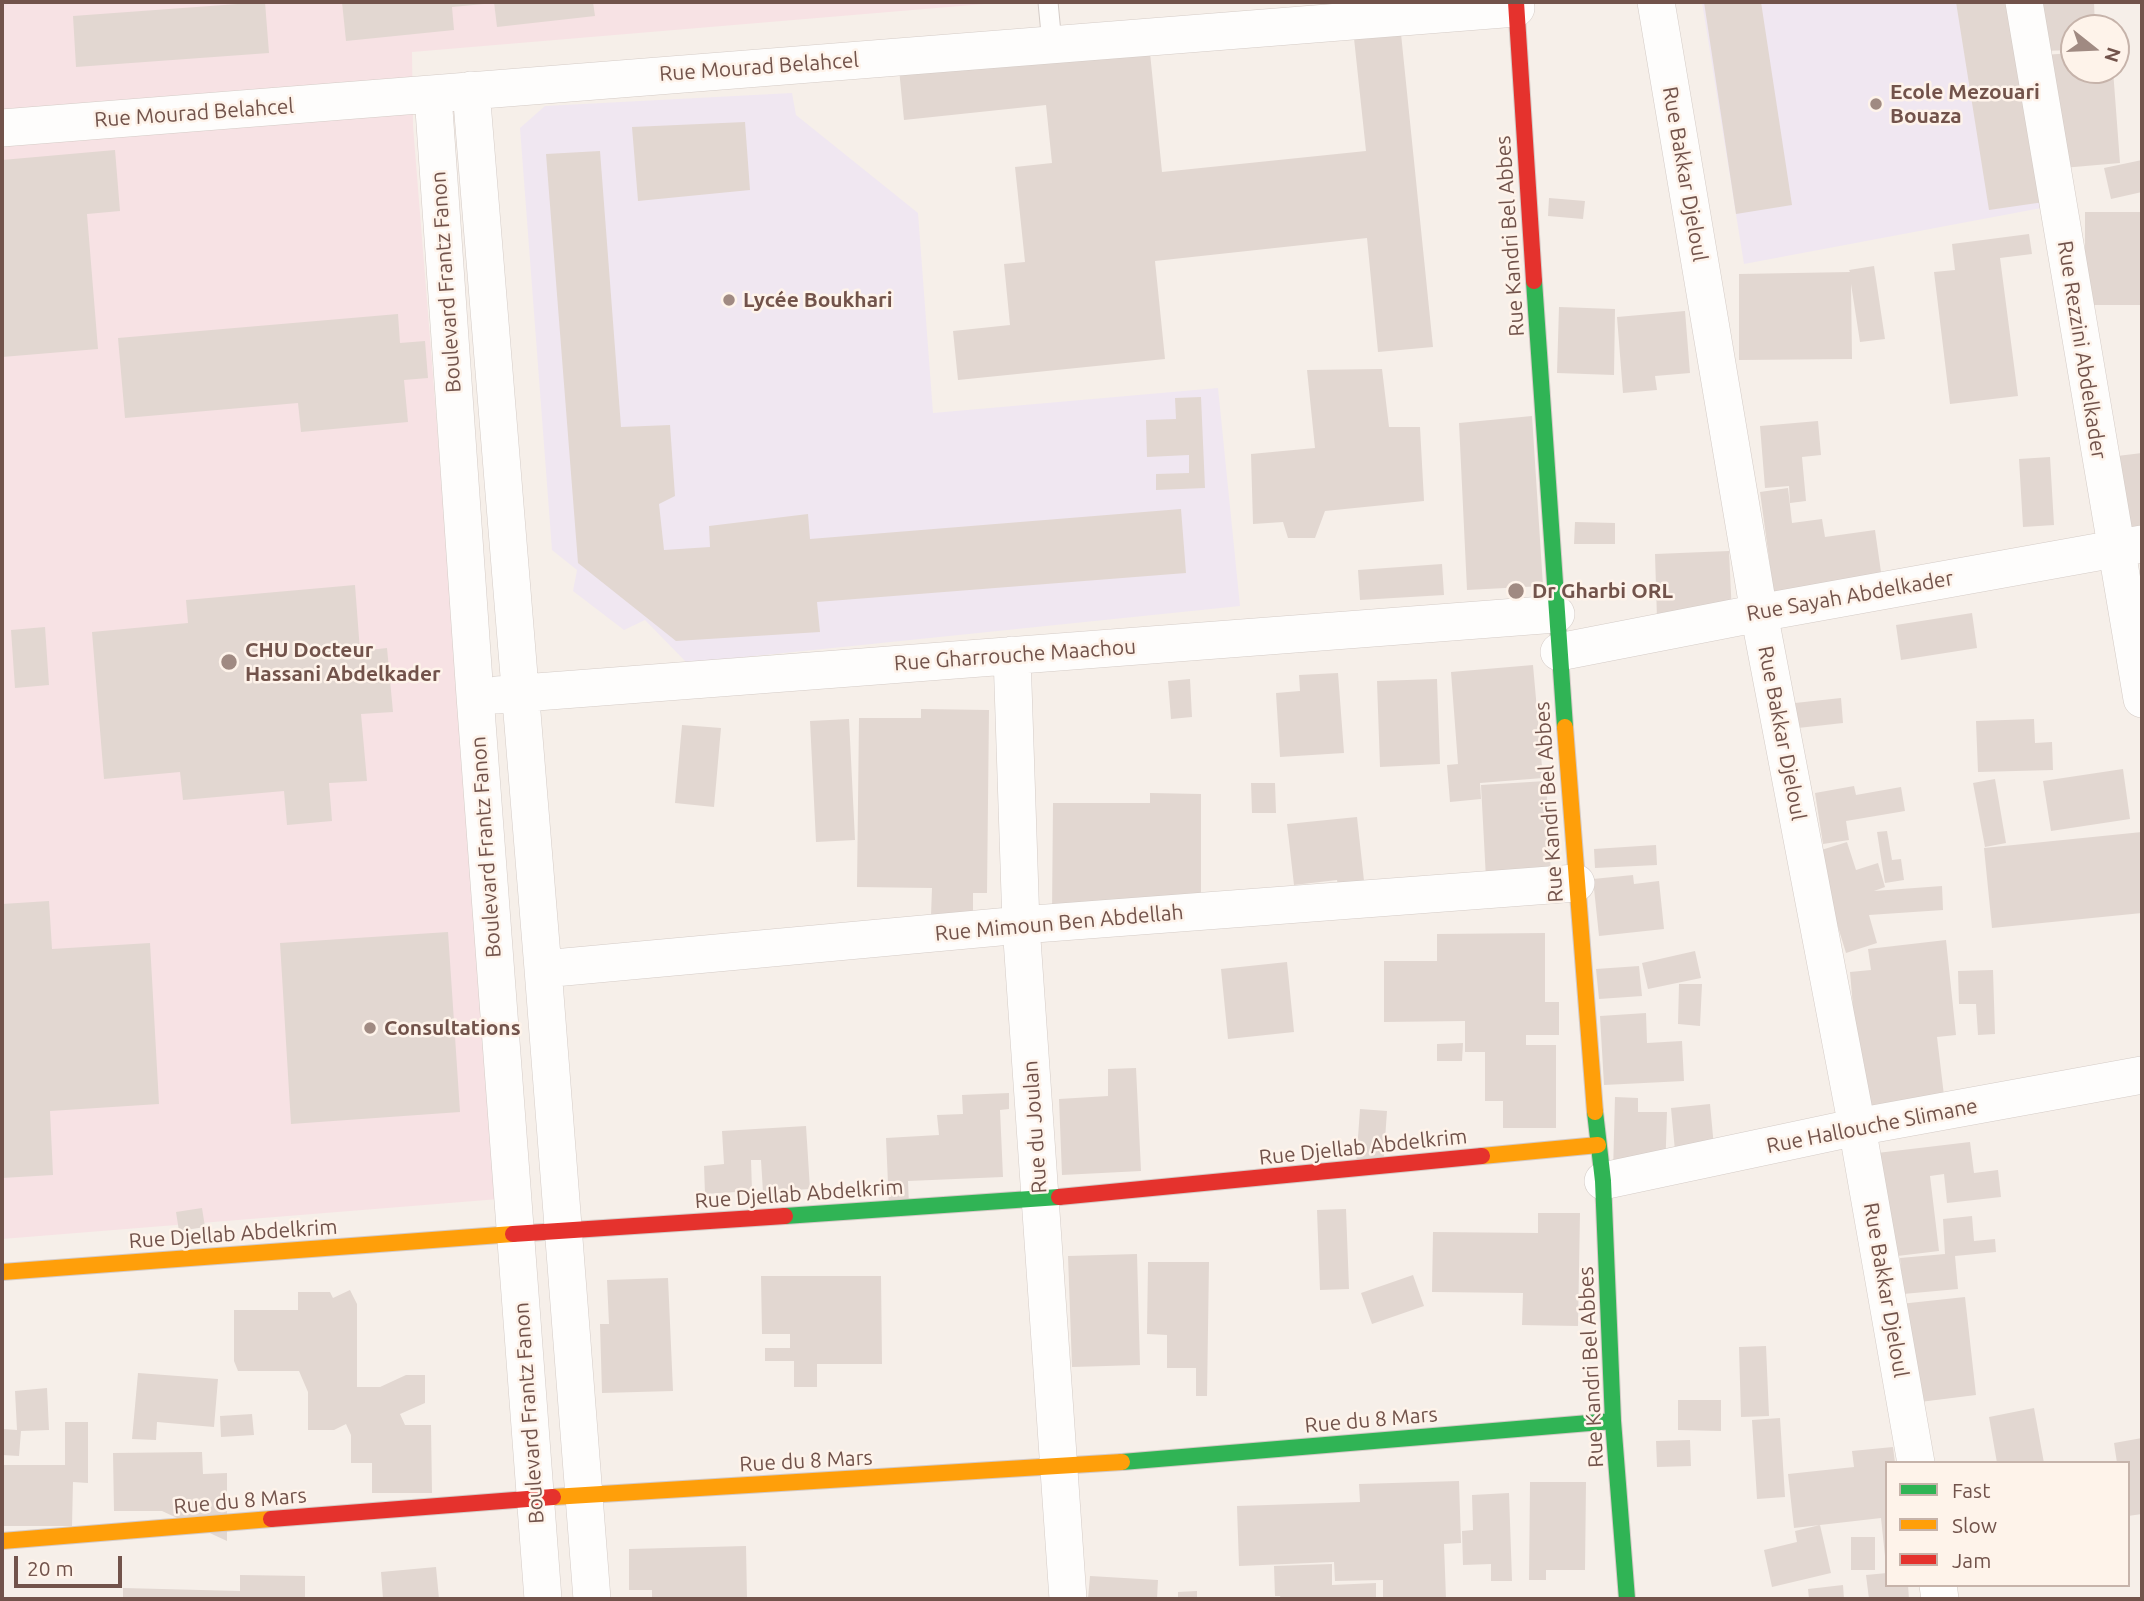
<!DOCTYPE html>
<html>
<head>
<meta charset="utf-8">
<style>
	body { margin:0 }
	#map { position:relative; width:2144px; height:1601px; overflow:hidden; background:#f6efe9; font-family:Ubuntu,sans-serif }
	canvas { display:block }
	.frame { position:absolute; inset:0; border:4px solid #72534b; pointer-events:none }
	.legend { position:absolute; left:1885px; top:1461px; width:245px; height:126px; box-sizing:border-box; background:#fef3ea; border:2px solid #c6b3aa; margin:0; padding:9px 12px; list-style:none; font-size:21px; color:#72534b }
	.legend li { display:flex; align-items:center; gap:14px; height:35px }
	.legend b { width:35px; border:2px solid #c6b3aa }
	.north { position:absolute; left:2060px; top:14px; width:70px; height:70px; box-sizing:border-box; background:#fef3ea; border:2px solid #c6b3aa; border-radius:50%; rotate:108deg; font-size:19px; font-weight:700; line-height:28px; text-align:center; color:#72534b }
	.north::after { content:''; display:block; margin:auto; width:24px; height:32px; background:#a08a82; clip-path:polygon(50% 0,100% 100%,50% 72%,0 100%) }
	.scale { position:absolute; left:14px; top:1556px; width:108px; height:32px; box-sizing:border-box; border:4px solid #72534b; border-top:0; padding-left:9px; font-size:21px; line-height:24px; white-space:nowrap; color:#72534b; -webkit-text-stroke:5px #fef3ea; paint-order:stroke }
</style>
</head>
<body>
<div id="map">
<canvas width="2144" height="1601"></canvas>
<div class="frame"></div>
<ul class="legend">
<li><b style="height:9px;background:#30b455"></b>Fast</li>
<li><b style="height:9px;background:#ff9f0a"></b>Slow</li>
<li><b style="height:9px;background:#e5322d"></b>Jam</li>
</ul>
<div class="north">N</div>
<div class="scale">20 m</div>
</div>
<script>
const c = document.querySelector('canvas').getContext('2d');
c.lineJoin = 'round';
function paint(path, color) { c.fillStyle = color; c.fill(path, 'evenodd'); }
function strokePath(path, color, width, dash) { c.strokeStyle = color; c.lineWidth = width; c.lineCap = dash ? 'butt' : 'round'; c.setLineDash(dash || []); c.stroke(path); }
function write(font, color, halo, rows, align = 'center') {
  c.font = font + ' Ubuntu,sans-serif'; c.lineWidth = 5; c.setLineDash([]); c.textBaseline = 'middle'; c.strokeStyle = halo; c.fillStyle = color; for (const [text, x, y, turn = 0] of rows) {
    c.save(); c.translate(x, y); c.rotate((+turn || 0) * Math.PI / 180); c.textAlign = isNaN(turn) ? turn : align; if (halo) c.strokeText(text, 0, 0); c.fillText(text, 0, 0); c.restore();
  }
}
const education = new Path2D(`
	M1702,2H2016L2052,206L1744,264Z
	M792,93L796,115L918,213L933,413L1218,388L1240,606L687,663L645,620L624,630L573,591L577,570L552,550L520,128L545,106Z`);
const medical = new Path2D(`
	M2,2H1008L412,52L413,126L499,1199L2,1239Z`);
const building = new Path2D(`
	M265,2L269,53L76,67L73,16Z
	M342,2H484V4L452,7L454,30L346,41Z
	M494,2H593L595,16L497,27Z
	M1704,2H1761L1792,205L1736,214Z
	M1956,2H2012L2044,202L1989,210Z
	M2038,2H2094L2095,28H2074V50L2039,51Z
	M1400,24L1433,347L1378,352L1367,238L1155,261L1165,359L958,380L953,331L1010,325L1004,264L1025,262L1015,167L1052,163L1046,105L904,120L899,69L1149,43L1162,172L1366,151L1353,29Z
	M2074,53V70H2113L2120,163L2051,169L2042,55Z
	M745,122L750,190L638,201L632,127Z
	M115,150L120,211L87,214L98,349L2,357V160Z
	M600,151L621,427L670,425L675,496L659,504L664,550L710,547L709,526L808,514L810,539L1181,509L1186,573L817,602L820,632L676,641L578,563L546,154Z
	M2142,160V192L2111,199L2104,168Z
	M1549,198L1585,201L1583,219L1548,216Z
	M2085,212H2142V305H2085Z
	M2029,234L2032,254L2000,258L2018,396L1950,404L1934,272L1955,270L1952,244Z
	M1874,266L1885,339L1860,342L1851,284L1852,359L1739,360V274L1850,272L1849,270Z
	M1559,307L1615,309L1614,375L1557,373Z
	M1685,311L1690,373L1655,376L1657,390L1623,393L1617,317Z
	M398,314L400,343L425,341L428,378L404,380L408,422L301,432L298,403L125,418L118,338Z
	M1382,369L1389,427H1420L1424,501L1325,511L1315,538H1288L1283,522L1253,524L1251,454L1315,448L1307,370Z
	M1201,397L1205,488L1156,490V474L1189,473V455L1147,457L1146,420L1176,419L1175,398Z
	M1532,416L1543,586L1467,590L1459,423Z
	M1818,421L1821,455L1802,457L1806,501L1790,503L1789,486L1765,488L1760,426Z
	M2142,453V555L2129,556L2109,457Z
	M2050,457L2054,525L2023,527L2019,459Z
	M1788,488L1792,523L1822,519L1825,537L1875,530L1882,579L1774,595L1760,492Z
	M1575,522L1615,523V544H1574Z
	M1729,551L1732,615L1657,619L1655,554Z
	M1442,564L1444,595L1360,600L1358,570Z
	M355,585L360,651L387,648L393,712L361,714L367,781L329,783L332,821L287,825L284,791L183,800L180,772L104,779L92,632L188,623L186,600Z
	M1972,613L1977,648L1901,660L1896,625Z
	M45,627L49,685L15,688L11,630Z
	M1533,665L1543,778L1480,783L1481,799L1450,802L1447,765L1458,764L1451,672Z
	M1338,673L1344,753L1280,757L1276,693L1300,691L1299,675Z
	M1190,679L1192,717L1171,719L1168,681Z
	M1437,679L1440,764L1380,767L1377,681Z
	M1841,698L1843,723L1798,728L1795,703Z
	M921,709L989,710L987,893H973V916H931L932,888L857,887L859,718H921Z
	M849,719L855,840L816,842L810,721Z
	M2034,719L2035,743L2052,742L2053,770L1978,772L1976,721Z
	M682,725L721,728L714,807L675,803Z
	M2123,769L2130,819L2051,831L2043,781Z
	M1995,779L2006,843L1985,847L1973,783Z
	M1546,781L1551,875L1486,879L1481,785Z
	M1251,783H1275L1276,813H1252Z
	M1854,786L1856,795L1901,787L1905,811L1846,821L1849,840L1823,844L1815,793Z
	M1150,793L1201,794V914H1052L1053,803H1150Z
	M1357,817L1365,890L1339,893L1337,880L1294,885L1287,824Z
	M1887,831L1892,860L1901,859L1904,880L1885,883L1877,832Z
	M2142,832V913L1992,928L1984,848Z
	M1847,842L1856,870L1878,863L1885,887L1874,891L1942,886L1943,910L1869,915L1877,943L1846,953L1815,852Z
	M1656,845L1657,865L1595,868L1594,849Z
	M1633,875L1634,884L1659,881L1664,929L1599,936L1593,879Z
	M49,901L52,949L150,943L159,1104L50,1111L53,1175L2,1178V904Z
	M448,932L460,1112L291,1124L280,943Z
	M1545,933V1002H1559V1035H1526V1045H1556V1128H1503V1101H1485V1052H1465V1021L1384,1022V961H1437V934Z
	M1946,940L1956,1035L1937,1037L1945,1104L1862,1113L1850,972L1871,970L1868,949Z
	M1695,951L1701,978L1648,989L1642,963Z
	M1287,962L1294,1032L1228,1039L1221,969Z
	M1639,966L1642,996L1599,999L1596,969Z
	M1993,970L1995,1034L1978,1035L1976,1004H1959L1958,971Z
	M1679,984H1702L1700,1026L1678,1024Z
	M1646,1013L1647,1043L1682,1041L1684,1081L1604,1085L1600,1016Z
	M1463,1043L1462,1061H1437V1044Z
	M1136,1068L1141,1171L1062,1175L1059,1099L1108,1096V1069Z
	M1009,1093V1109L1000,1110L1003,1177L908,1181L909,1205L889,1206L886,1138L939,1135L937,1115L963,1114L962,1095Z
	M1615,1097L1638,1098V1112H1667L1665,1175L1613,1173Z
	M1710,1104L1716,1169L1677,1172L1671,1108Z
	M1360,1109L1387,1111L1383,1168L1356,1166Z
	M806,1126L810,1189L763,1192L761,1160H751L752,1191L705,1194L704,1166L724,1164L722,1131Z
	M1970,1142L1974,1173L1998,1170L2001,1197L1947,1203L1944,1174L1930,1176L1939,1251L1889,1257L1877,1153Z
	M202,1208L205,1227L179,1231L176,1212Z
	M1346,1209L1349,1289L1320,1290L1317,1210Z
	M1538,1213H1580L1578,1326L1522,1325L1523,1293L1432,1292L1433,1232L1538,1233Z
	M1972,1216L1974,1241L1995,1239L1996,1252L1955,1256L1958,1289L1903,1294L1900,1258L1945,1254L1943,1219Z
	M1137,1254L1140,1365L1072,1367L1068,1256Z
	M1148,1262H1209L1207,1396H1196V1368H1167V1335L1147,1334Z
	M1413,1275L1424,1306L1372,1324L1361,1293Z
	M761,1276H881L882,1364H817V1387H794V1361H765V1348H790V1334H762Z
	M668,1278L673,1391L602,1393L600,1324H609L607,1280Z
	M350,1290L357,1304V1387H380L406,1375H425V1403L400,1414L405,1425H431L432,1493H372V1463H351V1435L346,1424L334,1430H308V1392L299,1371H238L234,1361V1310H298V1292H330L333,1298Z
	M1965,1297L1976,1395L1912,1403L1900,1304Z
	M1766,1346L1769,1416L1741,1417L1739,1347Z
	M138,1373L218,1379L214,1427L157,1422L156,1440L132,1439Z
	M47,1388L49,1430L21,1431L19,1456L2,1455V1429L17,1430L15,1391Z
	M1678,1400H1721V1431L1678,1430Z
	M2034,1408L2044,1463H1997L1989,1417Z
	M252,1414L254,1435L221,1437L220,1416Z
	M1780,1418L1785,1497L1757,1499L1752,1420Z
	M65,1422H88V1483L73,1482L72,1526H2V1465H65Z
	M2142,1438V1514L2128,1516V1463H2117L2114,1443Z
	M1690,1440L1691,1466L1657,1467L1656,1441Z
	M1893,1447L1895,1463H1887V1556H1885L1881,1518L1794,1528L1788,1474L1854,1467L1852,1451Z
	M202,1452L203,1474L227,1473V1541L162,1511H114L113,1453Z
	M1459,1481L1461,1543L1444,1544L1446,1599H1383V1580L1335,1581L1334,1562L1239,1566L1237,1506L1360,1502L1359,1484Z
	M1530,1482H1586L1585,1570H1546V1580H1529Z
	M1509,1493L1512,1581H1491V1564L1463,1565L1462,1531L1473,1530L1472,1495Z
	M1820,1525L1831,1573L1772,1587L1764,1550L1797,1542L1795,1531Z
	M1851,1537H1875V1570H1851Z
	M746,1546L747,1599H652V1590H629V1549Z
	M1332,1564V1585L1376,1583V1599H1281L1280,1596H1275L1274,1566Z
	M436,1567L439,1599H383L381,1572Z
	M1887,1573V1585H1908L1909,1599H1869L1866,1575Z
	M240,1575L305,1576V1599H123V1588L240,1591Z
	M1090,1576L1158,1580L1157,1599H1088Z
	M1843,1585L1844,1599H1809L1808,1589Z
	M1197,1591V1599H1178V1592Z`);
const lane = new Path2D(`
	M1048,2L1052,44`);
const street = new Path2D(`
	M1656,2L1759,613L1857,1127L1916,1463
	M2024,2L2142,699
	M471,90L543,969L592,1599
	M433,95L475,696L543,1599
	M2,128L1516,8
	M1559,652L1759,613L2142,544
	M1012,655L1021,925L1068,1599
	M497,695L1556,614
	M543,969L1021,925L1576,883
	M1603,1181L1857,1127L2142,1075
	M1938,1585L1940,1599`);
const fast = new Path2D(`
	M1534,281L1565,727
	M1595,1112L1603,1181L1613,1421L1627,1599
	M785,1216L1059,1197
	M1122,1462L1613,1421`);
const slow = new Path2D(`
	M1565,727L1595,1112
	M1482,1156L1598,1145
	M2,1272L513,1234
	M553,1497L1122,1462
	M2,1541L271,1519`);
const jam = new Path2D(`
	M1516,2L1534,281
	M1059,1197L1482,1156
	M513,1234L785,1216
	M271,1519L553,1497`);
const markers = [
	[1876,104,7,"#a08a82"],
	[729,300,7,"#a08a82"],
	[1516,591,9,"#a08a82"],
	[229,662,9,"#a08a82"],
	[370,1028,7,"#a08a82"]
];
const streetNames = [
	["Rue Mourad Belahcel",759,67,-4],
	["Rue Mourad Belahcel",194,113,-4],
	["Rue Bakkar Djeloul",1685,174,80],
	["Rue Kandri Bel Abbes",1510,236,-94],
	["Boulevard Frantz Fanon",446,282,-94],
	["Rue Rezzini Abdelkader",2082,350,81],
	["Rue Sayah Abdelkader",1850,596,-10],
	["Rue Gharrouche Maachou",1015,655,-4],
	["Rue Bakkar Djeloul",1782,733,79],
	["Rue Kandri Bel Abbes",1549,802,-94],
	["Boulevard Frantz Fanon",486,847,-94],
	["Rue Mimoun Ben Abdellah",1059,923,-5],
	["Rue Hallouche Slimane",1872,1126,-11],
	["Rue du Joulan",1035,1127,-94],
	["Rue Djellab Abdelkrim",1363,1147,-6],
	["Rue Djellab Abdelkrim",799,1194,-4],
	["Rue Djellab Abdelkrim",233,1234,-4],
	["Rue Bakkar Djeloul",1886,1290,80],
	["Rue Kandri Bel Abbes",1591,1367,-93],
	["Boulevard Frantz Fanon",529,1413,-94],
	["Rue du 8 Mars",1371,1420,-5],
	["Rue du 8 Mars",806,1461,-3],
	["Rue du 8 Mars",240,1501,-5]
];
const poiNames = [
	["Ecole Mezouari",1890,92],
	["Bouaza",1890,116],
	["Lycée Boukhari",743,300],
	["Dr Gharbi ORL",1532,591],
	["CHU Docteur",245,650],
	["Hassani Abdelkader",245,674],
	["Consultations",384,1028]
];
paint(education, '#f0e7f1');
paint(medical, '#f7e2e4');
paint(building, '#e2d7d1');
strokePath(lane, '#d4cbc6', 21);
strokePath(street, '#d4cbc6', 38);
strokePath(fast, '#d4cac6', 18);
strokePath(slow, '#d4cac6', 18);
strokePath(jam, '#d4cac6', 18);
strokePath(lane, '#fefdfc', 19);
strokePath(street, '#fefdfc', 37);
strokePath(fast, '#30b455', 16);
strokePath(slow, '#ff9f0a', 16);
strokePath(jam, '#e5322d', 16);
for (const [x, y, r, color] of markers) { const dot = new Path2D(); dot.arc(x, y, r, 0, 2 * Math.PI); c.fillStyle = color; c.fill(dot); strokePath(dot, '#fef3ea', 2.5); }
write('21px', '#72534b', '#fef3ea', streetNames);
write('bold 21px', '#72534b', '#fef3ea', poiNames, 'left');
</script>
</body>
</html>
